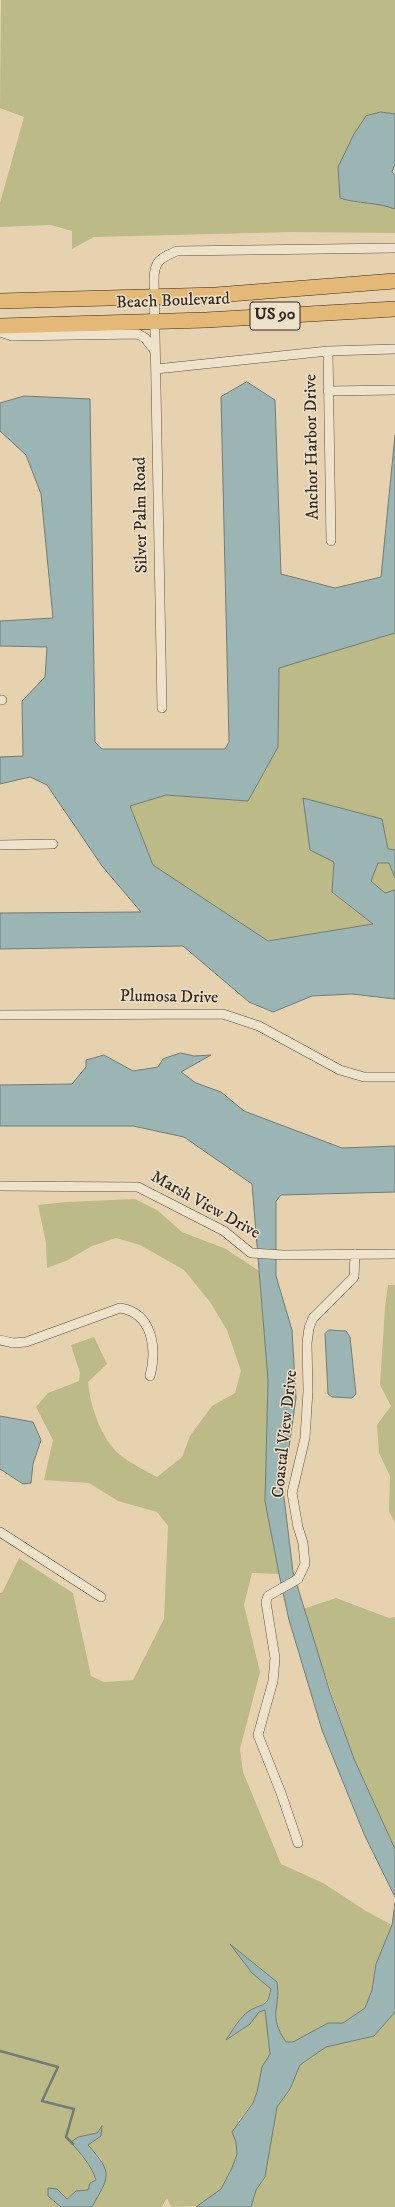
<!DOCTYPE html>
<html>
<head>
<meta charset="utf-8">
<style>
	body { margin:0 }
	canvas { display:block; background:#e7d2af }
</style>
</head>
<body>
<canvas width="395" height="2207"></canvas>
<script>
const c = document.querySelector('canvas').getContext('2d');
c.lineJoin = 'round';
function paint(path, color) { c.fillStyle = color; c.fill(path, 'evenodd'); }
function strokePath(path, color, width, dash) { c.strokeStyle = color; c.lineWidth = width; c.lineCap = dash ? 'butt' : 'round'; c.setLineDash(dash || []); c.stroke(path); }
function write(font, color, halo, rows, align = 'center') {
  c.font = font + ' "IM FELL DW Pica",serif'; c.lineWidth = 3; c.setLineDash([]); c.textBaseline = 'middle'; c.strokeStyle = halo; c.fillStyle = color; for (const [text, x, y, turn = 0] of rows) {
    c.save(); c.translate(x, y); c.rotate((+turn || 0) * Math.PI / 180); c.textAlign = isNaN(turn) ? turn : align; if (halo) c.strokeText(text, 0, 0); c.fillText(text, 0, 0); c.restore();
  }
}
const green = new Path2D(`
	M1,0H395V114L381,112L353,202L382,204L395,209V233L293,232L94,237L72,249V231L51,225L0,227V203L24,117L0,108Z
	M395,633V850H388L334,862L332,892L373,924L268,941L153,865L130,806L166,795L248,801L278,747L279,668Z
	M378,863H389L395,878V890L385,893L371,881Z
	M135,1199L157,1210L182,1232L226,1249L259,1271L268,1380L265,1501L279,1574L252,1573L244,1605L260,1672L240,1749L243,1772L281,1864L323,1883L366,1911L392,1925L376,1964L372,1990L365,2008L343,2023H328L293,2042H286C267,2014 281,2010 277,1982L232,1946L252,1973L271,1988C267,2009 262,2001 249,2011C240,2018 233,2030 227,2039L250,2024L259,2012L266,2010L270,2054L262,2067L257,2092L253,2103L238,2121V2154L232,2168L221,2189L198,2206L171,2207L167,2198L162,2207H92L95,2200L102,2160L88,2145L101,2136V2127L97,2133L78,2137L81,2156L89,2163L96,2180L88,2190L76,2191L67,2199L57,2189L54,2201L61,2207H0V1593H2L19,1558L73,1593L91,1676L104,1682L133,1680L164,1619L168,1526L157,1512L118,1501L89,1483L44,1480L53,1440L36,1407L48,1393L79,1381L80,1373L71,1345L94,1337L107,1364L88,1382C90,1407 103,1444 124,1458C134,1465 146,1471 157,1477L182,1457L190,1436L212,1406L235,1393L241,1371L227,1330L210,1302L184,1270L140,1245L116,1238L92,1246L68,1260L47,1268L46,1243L38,1205L66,1202Z
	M388,1285H395V1523L389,1511L390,1476L379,1453L377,1425L391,1406L380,1385L385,1307Z
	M336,1598L389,1618L395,1617V1849L354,1759L303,1609Z
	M395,2012V2207H251L256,2190L265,2177L277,2107L290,2089L300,2065L326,2047L374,2036Z`);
const water = new Path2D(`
	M381,112L395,114V164L392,172L395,175V209C377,202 358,204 340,198L338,167L354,134L366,116Z
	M247,382L275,400L281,574L335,588L381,577L395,435V633L279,668L278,747L248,801L166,795L130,806L153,865L268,941L373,924L332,892L334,862L310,850L303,798L382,819L388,849L395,850V878L389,863H378L371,881L385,893L395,890V999L352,994L312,996L273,1012L249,1002L183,946L0,949V913L141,912L102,866L47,785L30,777L0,784V757L23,756L22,701L45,677L47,647L0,646V621L53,618L41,494L26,455L0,431V403L24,396L90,399L95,742L102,749H225L229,742L221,397Z
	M181,1053L194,1056L211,1055L181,1072L196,1083L221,1092L244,1111L342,1148L395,1146V1192L281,1195L276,1201V1276L292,1330L296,1398L283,1489L293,1572L330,1692L354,1759L395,1849V1897L364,1834L322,1730L289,1620L279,1574L265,1501L268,1380L252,1184L184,1137L133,1126H0V1085L72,1084L86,1067V1060L104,1055L133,1071L158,1067L163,1059Z
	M329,1330L346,1331L350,1337L356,1394L352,1398L332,1397L328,1394L325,1334Z
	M0,1416L33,1422L41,1440L33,1464L31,1483L23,1484L0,1469Z
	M395,1903V2012L374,2036L326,2047L300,2065L290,2089L277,2107L265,2177L256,2190L251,2207H196L221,2189L232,2168L237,2154L236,2142L232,2132L253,2103L257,2092L262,2067L270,2054L265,2010L259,2012L250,2024L226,2040C232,2031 240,2017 249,2011C263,2002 267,2009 271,1989L252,1973L230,1944L277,1982C281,2010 267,2014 286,2042H293L328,2023H343L365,2008L372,1990L376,1964L392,1925Z
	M102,2126L101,2136L88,2145C114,2174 109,2176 92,2207H61L48,2196V2188L57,2189L67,2199L76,2191L88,2190L90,2183L96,2180C91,2164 81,2155 71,2142L78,2137L97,2133Z`);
const stream = new Path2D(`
	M0,2051L58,2067L42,2101L74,2109L66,2137L73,2144`);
const minor = new Path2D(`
	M0,332L12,336L138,334L145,338L155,351
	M328,351L331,541
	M156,369L328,351L395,349
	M328,391L395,390
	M0,700H2
	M162,708L154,280C154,261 160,258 177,251L395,248
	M0,845L53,844
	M0,1015L223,1014L259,1026L340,1070L364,1077H395
	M0,1186L138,1187L224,1231L251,1253L283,1255L395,1254
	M0,1340L13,1343L26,1342L120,1308C153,1313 157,1349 150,1376
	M0,1532L101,1597
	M298,1843L281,1793L258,1735L273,1681L275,1658L266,1602L268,1596L298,1579L305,1564L303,1543L298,1527L292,1493L305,1438L308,1391L307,1343L309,1328L313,1318L354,1277L355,1254`);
const trunk = new Path2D(`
	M0,301L216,295L395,281
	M0,326L206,320L395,309`);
const shields = [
	[275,316,50]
];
const shieldNames = [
	["US 90",275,316]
];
const streetNames = [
	["Beach Boulevard",173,302,-2],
	["Anchor Harbor Drive",313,447,-91],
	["Silver Palm Road",142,515,-91],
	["Plumosa Drive",169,998,1],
	["Marsh View Drive",205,1206,29],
	["Coastal View Drive",286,1434,-84]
];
paint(green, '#bcba87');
paint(water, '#9ab5b4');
strokePath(water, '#727c77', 1);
strokePath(stream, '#727c77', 2.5);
strokePath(minor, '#625141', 10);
strokePath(trunk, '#35261c', 16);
strokePath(minor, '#efe2cb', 9);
strokePath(trunk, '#e4b978', 15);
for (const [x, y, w] of shields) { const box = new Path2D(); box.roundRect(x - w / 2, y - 14, w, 28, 3); c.fillStyle = '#efe2cb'; c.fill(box); strokePath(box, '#35261c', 1); }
write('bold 16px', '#35261c', null, shieldNames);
write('17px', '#35261c', '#efe2cb', streetNames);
</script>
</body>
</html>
